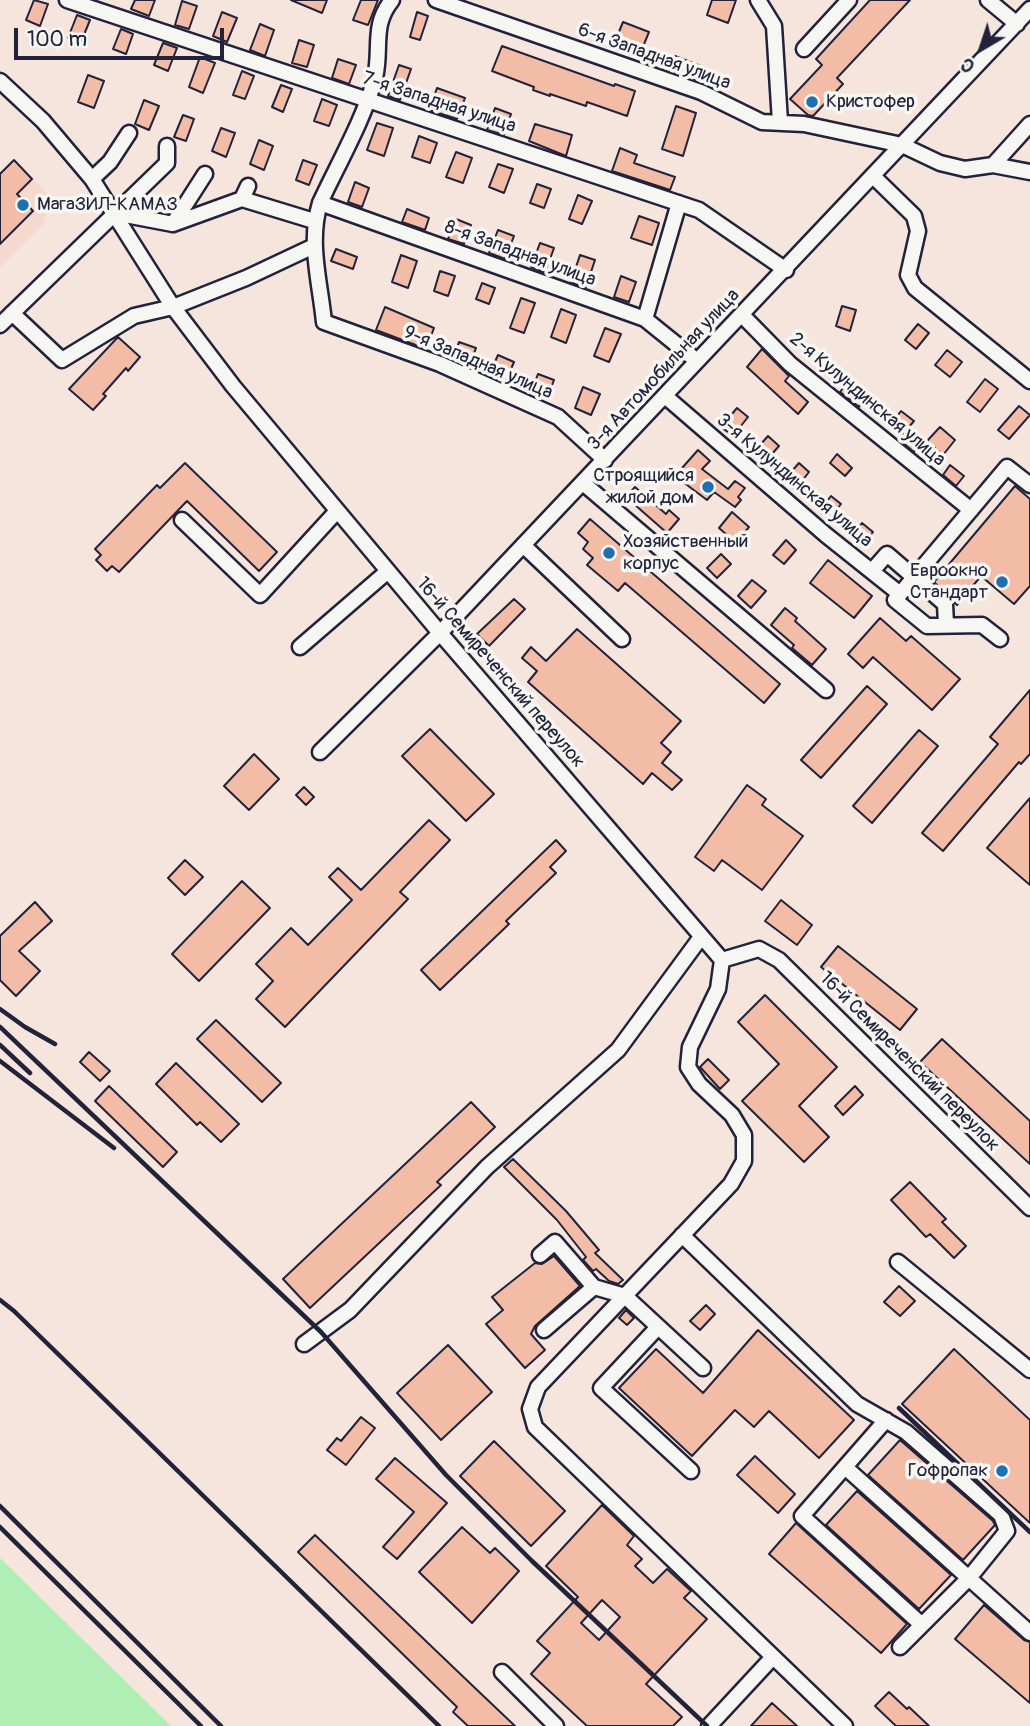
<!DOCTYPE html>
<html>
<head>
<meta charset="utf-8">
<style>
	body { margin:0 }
	#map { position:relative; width:1030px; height:1726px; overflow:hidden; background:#f5e5dc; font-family:Pangolin,sans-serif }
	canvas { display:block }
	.north { position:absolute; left:946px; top:14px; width:70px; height:70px; -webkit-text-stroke:5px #f6f6f2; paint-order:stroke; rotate:219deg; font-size:19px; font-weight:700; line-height:28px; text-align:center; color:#22223b }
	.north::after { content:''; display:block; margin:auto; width:24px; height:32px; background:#22223b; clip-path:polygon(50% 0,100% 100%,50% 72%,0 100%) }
	.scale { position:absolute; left:14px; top:28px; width:210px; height:32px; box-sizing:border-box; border:4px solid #22223b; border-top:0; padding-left:9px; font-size:21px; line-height:24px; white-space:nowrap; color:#22223b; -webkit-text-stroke:5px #f6f6f2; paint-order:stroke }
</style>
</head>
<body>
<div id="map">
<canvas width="1030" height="1726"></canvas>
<div class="north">С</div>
<div class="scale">100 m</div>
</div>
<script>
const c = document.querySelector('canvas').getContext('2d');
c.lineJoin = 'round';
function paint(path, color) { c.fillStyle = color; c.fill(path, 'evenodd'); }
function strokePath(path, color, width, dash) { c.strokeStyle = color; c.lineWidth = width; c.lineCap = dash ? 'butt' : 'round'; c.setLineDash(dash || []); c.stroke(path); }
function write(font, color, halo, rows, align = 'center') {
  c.font = font + ' Pangolin,sans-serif'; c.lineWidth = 7; c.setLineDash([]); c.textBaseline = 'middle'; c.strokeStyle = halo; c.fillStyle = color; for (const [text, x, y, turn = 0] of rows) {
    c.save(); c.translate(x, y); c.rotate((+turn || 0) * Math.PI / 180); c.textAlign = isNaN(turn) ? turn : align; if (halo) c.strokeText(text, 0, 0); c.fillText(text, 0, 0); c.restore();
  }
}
const built = new Path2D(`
	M14,160L51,197L43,225L0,268V174Z`);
const green = new Path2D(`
	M0,1558L171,1726H0Z`);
const building = new Path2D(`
	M34,0L48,4L40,26L26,20Z
	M135,0H155L149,16L131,9Z
	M291,0H327L322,13Z
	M361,0H378L368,25L353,20Z
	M712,0H736L728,23L707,15Z
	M870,0H910L837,78L843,84L813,116L808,115L790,99L822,65L816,59Z
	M182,1L197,6L189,29L175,25Z
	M222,12L237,18L227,42L213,36Z
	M417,12L428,16L420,40L410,37Z
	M77,15L90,20L81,42L68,38Z
	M623,22L649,32L640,54L614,44Z
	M260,24L274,30L265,56L250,50Z
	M121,29L133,34L126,54L113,49Z
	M299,40L314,45L307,67L292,63Z
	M163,43L177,48L168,71L154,65Z
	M502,46L614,86L615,84L635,91L627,116L587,102L586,106L550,94V96L533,90L534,87L492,71Z
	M675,56L706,68L701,82L669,69Z
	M200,57L215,63L203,93L189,87Z
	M338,59L356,65L349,84L332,78Z
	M399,65L411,69L400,100L388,96Z
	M242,71L254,76L245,99L233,95Z
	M88,75L104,81L94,108L78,102Z
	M281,85L292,89L283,112L272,107Z
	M437,88L465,98L457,119L429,110Z
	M322,99L337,105L329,126L314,121Z
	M144,100L159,106L149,130L135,124Z
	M676,106L696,113L683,156L662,149Z
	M495,108L511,114L504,135L487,130Z
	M183,115L194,119L186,141L174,137Z
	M377,123L393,128L384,156L367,150Z
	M535,124L572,135L566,156L529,141Z
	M221,128L235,133L226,157L212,151Z
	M419,136L437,143L430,163L412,157Z
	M259,140L273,146L264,170L250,164Z
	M620,148L637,155L634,163L675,177L670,190L612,171Z
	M456,152L472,158L463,183L446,177Z
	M14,160L32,179L17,194L33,211L0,244V174Z
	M303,160L317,165L309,185L296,180Z
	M498,164L513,169L504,193L489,187Z
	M355,182L369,188L362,207L348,202Z
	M537,184L551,189L544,208L530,203Z
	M578,195L592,201L582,224L569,219Z
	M407,209L429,218L425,230L402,222Z
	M639,216L659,223L652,245L631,238Z
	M456,219L471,225L464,244L448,239Z
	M498,230L514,236L505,259L489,253Z
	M540,243L554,248L545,273L531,267Z
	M336,249L357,257L353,269L331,261Z
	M401,255L417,261L408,288L392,282Z
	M580,255L595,260L586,287L571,282Z
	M440,271L455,276L448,296L434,291Z
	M621,276L636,282L629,302L614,297Z
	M482,283L495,288L489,304L476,299Z
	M521,298L535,303L524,333L510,328Z
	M842,306L856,310L850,331L836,326Z
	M385,307L434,328L426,349L376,330Z
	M561,309L576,315L566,343L551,337Z
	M918,324L929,333L916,349L905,340Z
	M605,328L621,334L609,362L594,356Z
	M118,337L140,357L128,371L126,368L103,394L106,396L93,410L69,389Z
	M459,342L476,348L469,367L453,359Z
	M762,349L789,376L785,381L808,402L798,414L747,367Z
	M947,350L962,362L950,377L935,365Z
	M498,355L514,362L505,383L489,375Z
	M538,374L554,380L547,398L531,392Z
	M850,379L869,393L859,407L840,392Z
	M985,379L998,389L980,412L967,402Z
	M583,387L600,394L591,415L575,408Z
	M1019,406L1030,415L1009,439L998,430Z
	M737,408L748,417L733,436L721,427Z
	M901,411L914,421L903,434L891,424Z
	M940,427L955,440L943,455L927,441Z
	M909,433L921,444L914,452L902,442Z
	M768,436L779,446L764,463L753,453Z
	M698,450L710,461L702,469L728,489L735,481L745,488L738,497L741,500L735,507L714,492L707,500L675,476Z
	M837,454L852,468L845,476L830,463Z
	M185,463L277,552L259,571L187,501L119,572L112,566L107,571L96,560L101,555L95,549L157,485L160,488Z
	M799,463L809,472L795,490L784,480Z
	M950,465L964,476L956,486L943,475Z
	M1015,486L1030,499V586L1014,604L981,576L957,605L934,582Z
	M635,487L666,514L669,510L679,519L667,533L626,497Z
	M831,496L841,504L829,519L819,511Z
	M732,512L749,527L736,543L719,528Z
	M590,519L780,684L764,703L625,583L618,591L587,565L593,558L583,549L588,542L578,533Z
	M862,523L873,532L862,546L851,537Z
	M786,540L796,550L784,564L773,555Z
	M721,554L731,564L717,578L707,568Z
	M828,560L872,596L854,618L810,583Z
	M752,580L766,591L751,608L738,596Z
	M514,599L525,609L489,646L477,634Z
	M785,608L797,618L795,621L826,649L812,665L792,648L794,645L771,625Z
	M880,618L906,641L911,636L960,679L932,710L873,657L863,668L848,654Z
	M577,629L681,721L661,743L671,752L662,763L682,780L672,790L652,773L643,784L528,682L537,671L522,658L531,647L546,661Z
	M867,686L887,704L821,778L801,760Z
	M1030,690V754L1021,764L1019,762L943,851L922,833L998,744L990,737Z
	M430,729L494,794L466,821L402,756Z
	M919,730L938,746L872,823L853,806Z
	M254,754L279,779L249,810L224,786Z
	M747,785L766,799L762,805L803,836L762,890L722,860L714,871L695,857Z
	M304,787L314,797L306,805L296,795Z
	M1030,798V885L987,848Z
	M429,820L450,840L400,892L408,899L285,1027L256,999L273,981L256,964L291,928L308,945L352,900L329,877L338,868L361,890Z
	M556,840L566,851L550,867L556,873L506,921L509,924L440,990L421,970Z
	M185,860L203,877L185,895L168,878Z
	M242,881L270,908L199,981L172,954Z
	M781,900L812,925L797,945L765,921Z
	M35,902L52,921L19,951L40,971L16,996L0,980V936Z
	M838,946L917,1009L900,1030L821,967Z
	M765,995L837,1067L799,1106L829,1137L804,1162L742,1101L779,1064L738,1022Z
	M216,1020L281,1083L262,1102L197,1039Z
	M942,1039L1030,1121V1164L920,1062Z
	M89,1052L110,1071L100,1081L80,1062Z
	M708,1059L729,1080L720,1089L700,1067Z
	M176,1063L239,1124L221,1142L200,1122L197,1125L156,1084Z
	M109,1086L177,1152L163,1167L95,1101Z
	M855,1086L863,1095L843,1115L835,1106Z
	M471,1102L495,1127L437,1182L441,1185L310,1308L283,1279Z
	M513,1159L566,1211L599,1250L595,1253L623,1280L618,1284L609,1281L596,1269L593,1271L583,1260L586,1257L557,1220L504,1167Z
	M910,1182L946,1219L942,1222L966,1246L954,1258L930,1234L926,1237L891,1200Z
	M554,1256L580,1286L535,1326L531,1334L545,1350L525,1368L486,1324L503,1310L492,1297L535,1263L542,1264Z
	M899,1286L915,1301L900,1316L884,1302Z
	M706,1305L715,1314L700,1330L690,1321Z
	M626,1310L634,1318L627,1325L619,1318Z
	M758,1330L854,1420L819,1458L769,1411L754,1427L735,1410L692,1456L619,1388L656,1349L703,1393Z
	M448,1345L492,1392L441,1440L397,1393Z
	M954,1349L1030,1420V1523L902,1404Z
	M361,1417L375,1428L346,1465L327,1450L337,1438L341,1441Z
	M900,1440L993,1521L995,1525L963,1560L868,1475Z
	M494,1441L565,1511L531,1546L460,1476Z
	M755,1456L795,1494L778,1513L737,1475Z
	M395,1458L447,1503L397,1559L383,1547L414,1512L376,1479Z
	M857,1491L951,1575L919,1609L826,1525Z
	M602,1505L634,1536L627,1545L642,1559L635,1566L653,1583L667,1569L691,1591L684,1598L707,1619L646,1684L682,1717L673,1726H587L531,1674L550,1653L537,1641L578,1597L546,1566ZM602,1600L620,1617L599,1640L581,1623Z
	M796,1523L907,1624L881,1653L769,1554Z
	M462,1527L490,1553L495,1548L519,1571L472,1623L419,1572Z
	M315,1535L475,1688L515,1726H468L453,1712L457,1707L298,1552Z
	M984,1605L1024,1640L1030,1642V1703L955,1639Z
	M889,1692L907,1709L909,1707L929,1726H896L875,1706Z
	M772,1703L797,1726H751Z`);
const minor = new Path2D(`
	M67,0L699,210L786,270
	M392,0C371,26 382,48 375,78C365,117 337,166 320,203C308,242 320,282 324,322L440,364L558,417L605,460
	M436,0L701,92L762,122L804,124L902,145L940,163L965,169L993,165L1030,172
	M758,0L774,26L780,122
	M988,0L1017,24
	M804,49L849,0
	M0,81L43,121L92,179L173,307L233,386L440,633L722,960L759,949L779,960L1030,1208
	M993,165L1030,124
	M873,176L914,216L918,231L908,275L915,288L1030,381
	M92,179L110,162L129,133
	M242,199L314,221
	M320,203L645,319L697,361
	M115,213L173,224L242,199L248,186
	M173,224L205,174
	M12,313L62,360L134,316L173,307L246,278L314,246
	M742,315L790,364L971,510
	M645,319L679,203
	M0,325L167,163V146
	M665,396L826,535L900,594
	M583,483L826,690
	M182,520L260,595L337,511
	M523,545L622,639
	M872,571L887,554L945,604L946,624
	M1000,639L982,625L927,626L895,600L1007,467L1030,485
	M300,647L388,571
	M320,752L440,633L1030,9
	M722,960L718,989L690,1047L688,1067L699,1084L732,1115L744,1135V1161L731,1184L538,1387L530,1409L535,1427L845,1726
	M682,1235L857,1404L906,1432L1001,1515L1007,1531L969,1578L900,1647
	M540,1255L555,1242L594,1287L544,1330
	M898,1262L1030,1370
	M594,1287L625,1296L703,1368
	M658,1327L601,1388L691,1471
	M304,1344L350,1310L487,1167L618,1050L701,937
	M886,1420L802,1516L922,1625
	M845,1467L1030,1633
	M502,1672L556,1726
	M709,1726L773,1657`);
const rail = new Path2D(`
	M0,1009L25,1027L55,1044
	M0,1027L321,1332L446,1475L532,1561L707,1726
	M0,1045L30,1073
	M0,1061L114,1148
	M0,1300L14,1311L439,1726
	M899,1408L1030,1532
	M0,1506L221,1726
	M0,1527L201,1726`);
const markers = [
	[812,102,7,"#1f6fb2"],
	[23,205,7,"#1f6fb2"],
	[708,487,7,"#1f6fb2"],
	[609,553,7,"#1f6fb2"],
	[1002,582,7,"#1f6fb2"],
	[1002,1471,7,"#1f6fb2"]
];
const streetNames = [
	["6-я Западная улица",654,57,20],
	["7-я Западная улица",439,103,18],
	["8-я Западная улица",520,254,20],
	["9-я Западная улица",478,363,23],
	["3-я Автомобильная улица",664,370,-47],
	["2-я Кулундинская улица",867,400,40],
	["3-я Кулундинская улица",794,481,40],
	["16-й Семиреченский переулок",500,673,49],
	["16-й Семиреченский переулок",909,1062,45]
];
const poiNames = [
	["Кристофер",826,102],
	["МагаЗИЛ-КАМАЗ",37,205],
	["Строящийся",694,476,"right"],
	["жилой дом",694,498,"right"],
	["Хозяйственный",623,542],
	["корпус",623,564],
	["Евроокно",988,571,"right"],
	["Стандарт",988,593,"right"],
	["Гофропак",988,1471,"right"]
];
paint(built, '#f4d9cc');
paint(green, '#afefb6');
paint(building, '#f3bca7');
strokePath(building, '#22223b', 2);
strokePath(minor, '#22223b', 19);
strokePath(minor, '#f6f6f2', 14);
strokePath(rail, '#22223b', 4.5);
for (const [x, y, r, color] of markers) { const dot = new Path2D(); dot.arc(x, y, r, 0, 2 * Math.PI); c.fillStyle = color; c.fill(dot); strokePath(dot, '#f6f6f2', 2.5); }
write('19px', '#22223b', '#f6f6f2', streetNames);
write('19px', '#22223b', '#f6f6f2', poiNames, 'left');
</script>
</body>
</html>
